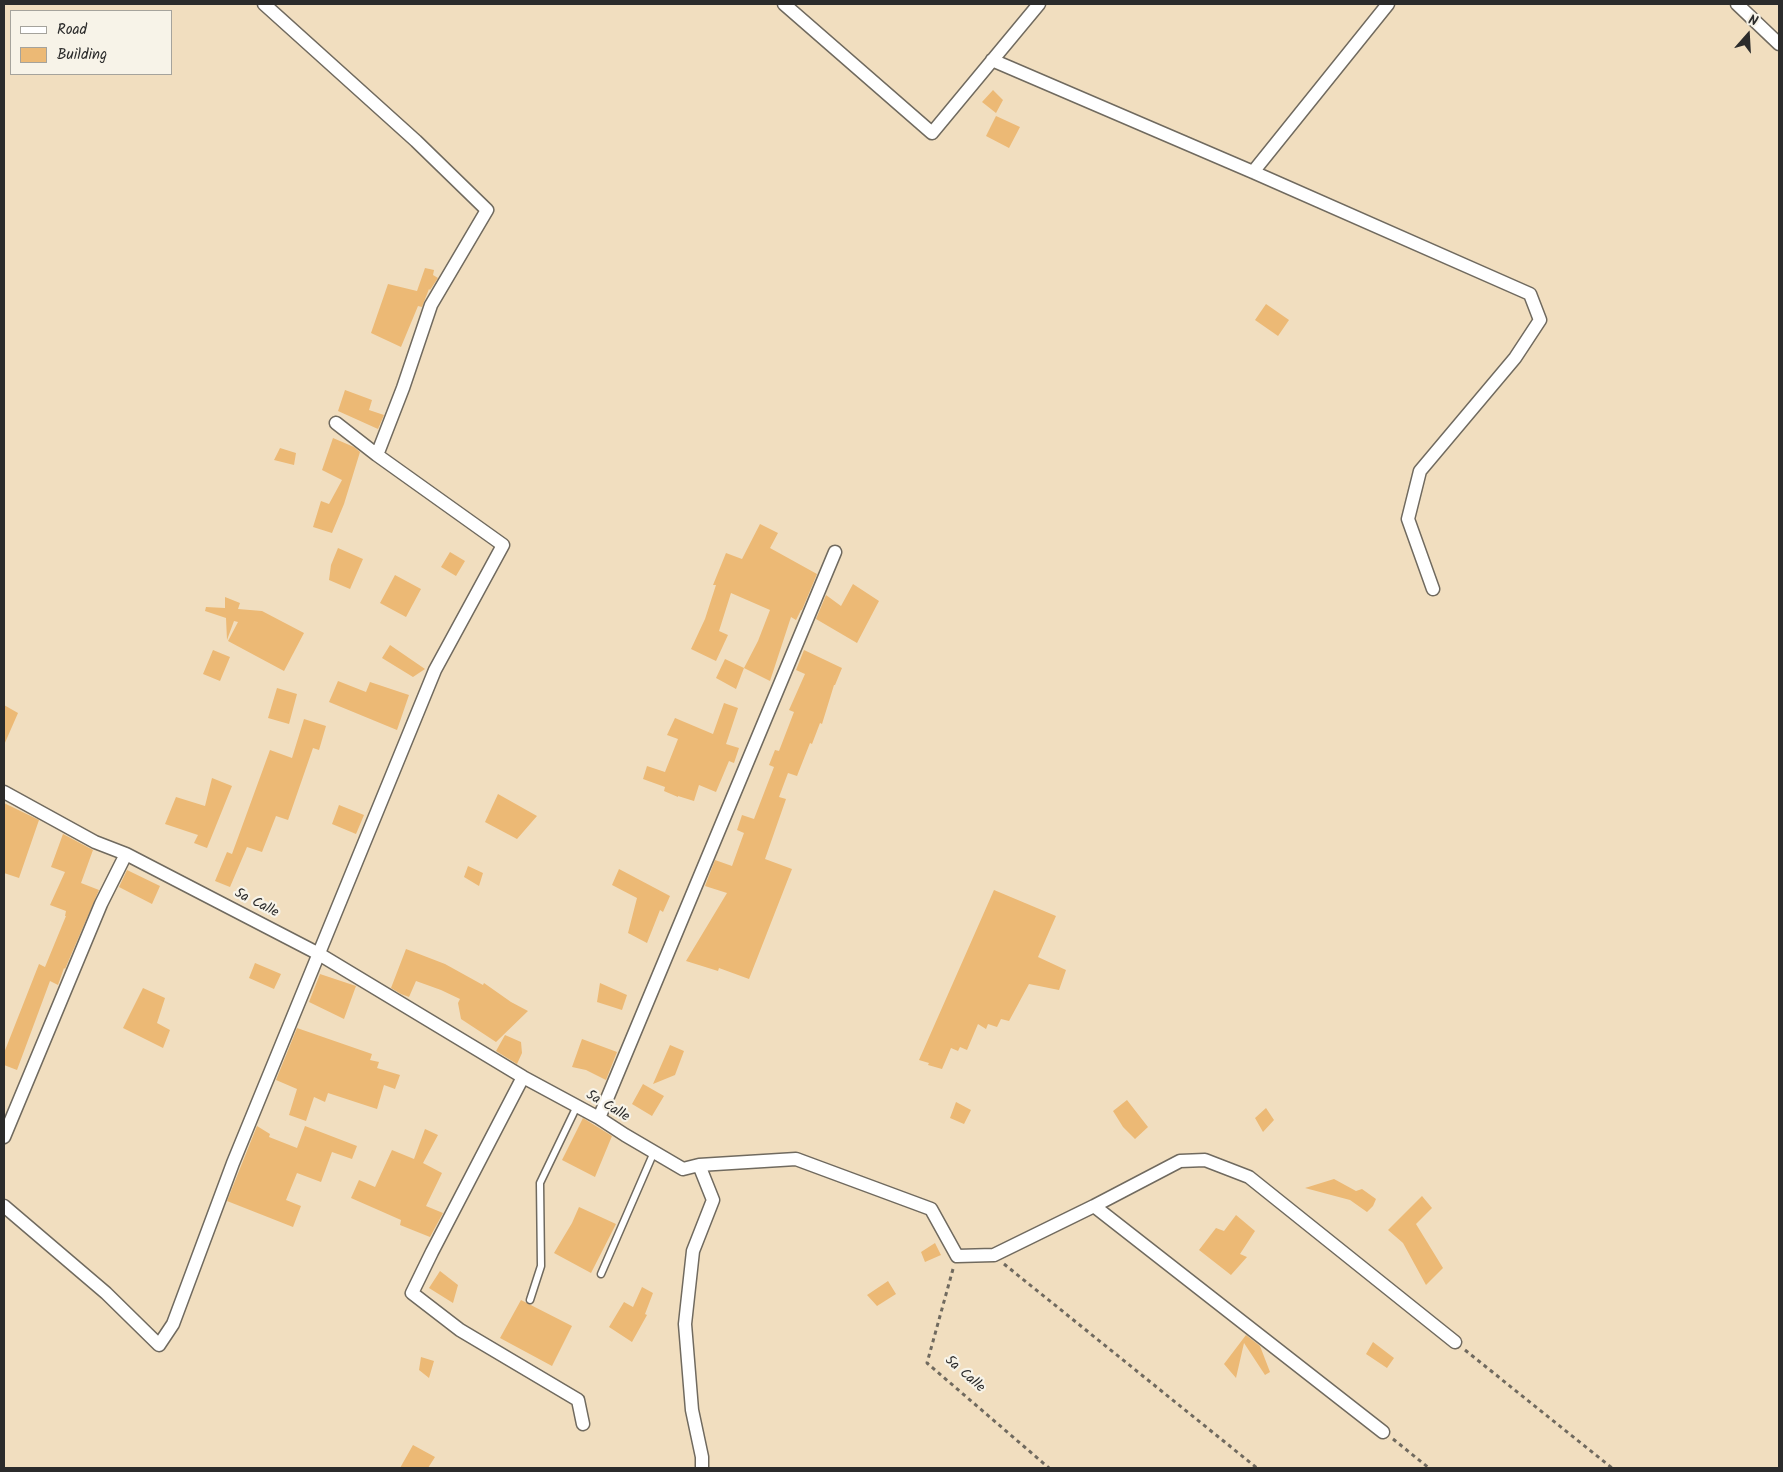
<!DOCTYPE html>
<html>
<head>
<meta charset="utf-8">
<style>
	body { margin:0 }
	#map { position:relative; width:1783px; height:1472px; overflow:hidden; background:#f1debf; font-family:Kalam,sans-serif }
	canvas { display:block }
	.frame { position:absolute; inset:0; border:5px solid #2b2b2b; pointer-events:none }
	.legend { position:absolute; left:10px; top:10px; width:162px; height:65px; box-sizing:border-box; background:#f7f3e8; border:1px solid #a5a39c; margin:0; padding:6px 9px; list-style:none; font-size:15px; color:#2b2b2b }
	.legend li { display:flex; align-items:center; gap:10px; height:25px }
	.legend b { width:25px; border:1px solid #a5a39c }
	.north { position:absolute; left:1723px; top:10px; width:50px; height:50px; -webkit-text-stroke:4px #f7f3e8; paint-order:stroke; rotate:19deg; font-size:14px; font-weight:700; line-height:20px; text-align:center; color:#2b2b2b }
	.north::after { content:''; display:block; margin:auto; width:18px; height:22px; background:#2b2b2b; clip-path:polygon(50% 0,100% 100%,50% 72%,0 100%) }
</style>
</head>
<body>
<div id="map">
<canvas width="1783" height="1472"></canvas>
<div class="frame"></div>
<ul class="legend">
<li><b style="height:6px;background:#fff"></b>Road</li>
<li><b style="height:14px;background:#ecb975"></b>Building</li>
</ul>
<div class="north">N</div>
</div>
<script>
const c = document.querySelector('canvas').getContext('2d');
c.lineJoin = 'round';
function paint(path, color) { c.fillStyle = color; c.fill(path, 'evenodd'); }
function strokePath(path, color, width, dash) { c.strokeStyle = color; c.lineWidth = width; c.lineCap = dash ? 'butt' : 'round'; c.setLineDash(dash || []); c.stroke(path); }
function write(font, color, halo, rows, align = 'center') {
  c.font = font + ' Kalam,sans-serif'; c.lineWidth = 4.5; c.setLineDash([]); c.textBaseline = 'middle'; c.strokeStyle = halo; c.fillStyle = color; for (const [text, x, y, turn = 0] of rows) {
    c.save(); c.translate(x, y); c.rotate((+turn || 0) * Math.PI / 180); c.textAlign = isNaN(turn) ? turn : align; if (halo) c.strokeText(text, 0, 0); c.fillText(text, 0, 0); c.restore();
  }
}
const building = new Path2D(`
	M993,90L1003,100L996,113L982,102Z
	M996,116L1020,127L1009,148L986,136Z
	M425,268L434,270L433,275L438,278L430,290L429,289L422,307L418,306L401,347L371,333L388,284L417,291Z
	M1266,304L1289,320L1278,336L1255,320Z
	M345,390L372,400L369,410L384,415L378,429L338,411Z
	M333,438L354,447L360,452L344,504L332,533L313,527L321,501L329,504L342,480L322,470Z
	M280,448L296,453L294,465L274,460Z
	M760,524L778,533L770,548L817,574L802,610H801L796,620L791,617L770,681L744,668L758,641L770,610L731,593L719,631L728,635L716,661L691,649L705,619L716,585H713L726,553L742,559Z
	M338,548L363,559L350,589L329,580L331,565Z
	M450,552L465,561L456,576L441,567Z
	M395,575L421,589L406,617L380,603Z
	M853,584L879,601L857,643L816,619L826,595L841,606Z
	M225,597L240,603L238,609L262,611L304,633L284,671L228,641L238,622L234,621L227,640L226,618L205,611L206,607L225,608Z
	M390,645L425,669L413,677L382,658Z
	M213,650L230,657L220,681L203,674Z
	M804,650L842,668L835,685H834L822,724L820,723L812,744L810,743L797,776L788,773L779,797L786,799L765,859L792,869L749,979L719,968L718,971L686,961L727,893L705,886L715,860L732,866L744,833L737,830L742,815L754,819L774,767L769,765L775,750L779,751L794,712L789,710L805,674L796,670Z
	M725,659L744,668L736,689L716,678Z
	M338,681L366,692L370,682L409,695L397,730L329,702Z
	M277,688L297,694L289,724L268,718Z
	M724,703L738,708L726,744L739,748L734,763L729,761L716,792L699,785L694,801L678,796V797L664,791L665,787L643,779L647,766L665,772L678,739L667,735L675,718L713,734Z
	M4,705L18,713L4,745Z
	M304,719L326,726L319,750L313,748L288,820L276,816L262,852L247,847L230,887L215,881L227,852L232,854L270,750L292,758Z
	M212,778L232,786L207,848L194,843L198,835L165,824L176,797L205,806Z
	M498,794L537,816L517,839L485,822Z
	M4,803L39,820L19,878L4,873Z
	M339,805L364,815L356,834L332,824Z
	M63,834L93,850L81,883L99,890L65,969L64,968L58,985L50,981L17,1070L4,1065V1053L39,964L45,967L66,916H65L66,911L50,905L65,872L51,867Z
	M468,866L483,873L479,886L464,877Z
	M619,869L670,896L663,912L660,910L647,943L628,933L637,898L612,885Z
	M127,870L160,886L152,904L119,887Z
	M994,890L1056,916L1038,957L1066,970L1059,990L1029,984L1009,1021L1001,1019L997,1027L988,1024L986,1029L978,1024L967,1050L960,1047L958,1051L951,1048L942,1069L928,1065L929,1063L919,1060Z
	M406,949L445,964L483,985L484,983L511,1002L528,1011L496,1042L461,1019L458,1003L460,999L441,990L416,981L409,997L401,994L391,988Z
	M255,963L281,974L274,989L249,978Z
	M320,974L356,986L344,1019L309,1002Z
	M600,983L627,995L622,1010L597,1002Z
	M143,988L165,998L157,1023L170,1030L163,1048L123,1028Z
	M297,1028L372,1054L370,1060L379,1062L377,1068L400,1075L395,1089L384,1085L377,1109L328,1093L325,1102L314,1097L306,1121L289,1115L297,1089L276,1080Z
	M505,1035L521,1042L522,1053L517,1064L496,1051Z
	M582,1039L617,1052L606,1080L586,1070L572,1067Z
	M670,1045L684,1051L675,1075L653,1084Z
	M643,1084L664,1096L652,1116L632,1104Z
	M1127,1100L1148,1127L1135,1139L1123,1127L1113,1111Z
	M956,1102L971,1110L964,1124L950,1118Z
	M1266,1108L1274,1120L1263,1132L1255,1118Z
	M583,1118L612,1136L595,1177L562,1160Z
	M257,1126L270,1134L269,1137L297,1148L305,1126L357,1146L352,1159L332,1152L321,1182L297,1173L286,1200L301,1206L293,1227L227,1201Z
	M425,1129L438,1135L423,1163L442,1173L426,1206L443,1213L430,1237L400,1225L401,1220L351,1198L359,1180L375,1187L392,1150L414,1159Z
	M1334,1179L1356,1191L1362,1189L1376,1199L1373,1206L1367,1212L1350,1200L1305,1188Z
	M1422,1196L1432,1208L1416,1224L1443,1268L1426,1285L1403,1243L1388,1230Z
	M579,1207L616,1224L591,1273L554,1253L572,1223Z
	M1236,1215L1255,1231L1240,1254L1247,1257L1231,1275L1199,1250L1216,1228L1224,1231Z
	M935,1243L941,1255L925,1262L921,1252Z
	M440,1271L458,1285L453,1303L429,1288Z
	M888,1281L896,1294L877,1306L867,1295Z
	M642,1287L653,1293L645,1314L647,1315L632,1342L609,1327L624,1302L633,1307Z
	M521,1300L572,1326L552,1366L500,1338Z
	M1246,1335L1260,1346L1270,1372L1265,1375L1244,1343L1236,1378L1224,1364Z
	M1373,1342L1394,1358L1387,1368L1366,1354Z
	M421,1357L434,1361L429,1378L419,1370Z
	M413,1445L435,1457L428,1468H400Z`);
const path = new Path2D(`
	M1004,1264L1257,1468
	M953,1269L927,1363L1049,1468
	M1465,1350L1612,1468
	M1393,1439L1429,1468`);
const service = new Path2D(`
	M601,1274L654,1152
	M530,1300L541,1266L540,1183L577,1106`);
const minor = new Path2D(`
	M264,4L416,141L487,210L431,305L403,388L377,455
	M784,4L932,133L1039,4
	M1737,4L1779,44
	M992,60L1253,172L1530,294L1540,320L1515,358L1420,471L1408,519L1433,589
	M1253,172L1388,4
	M4,792L95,842L126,854L319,954L523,1077L599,1118L625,1135L683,1169L699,1165L796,1159L931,1209L957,1256L994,1255L1094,1206L1180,1161L1205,1160L1249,1177L1455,1342
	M523,1077L432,1252L412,1293L460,1330L578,1400L583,1424
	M599,1118L835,552
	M4,1137L101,904L126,854
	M699,1165L713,1200L693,1251L685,1324L692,1410L702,1457V1468
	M4,1206L106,1293L159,1345L173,1324L233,1163L435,670L503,545L377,455L336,423
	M1094,1206L1383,1432`);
const streetNames = [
	["5a Calle",256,904,27],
	["5a Calle",607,1107,31],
	["5a Calle",964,1375,41]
];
paint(building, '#ecb975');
strokePath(service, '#706a5f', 9);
strokePath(minor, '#706a5f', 15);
strokePath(path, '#706a5f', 3, [4, 4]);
strokePath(service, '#fff', 6);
strokePath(minor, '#fff', 12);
write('14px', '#2b2b2b', '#f7f3e8', streetNames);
</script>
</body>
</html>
